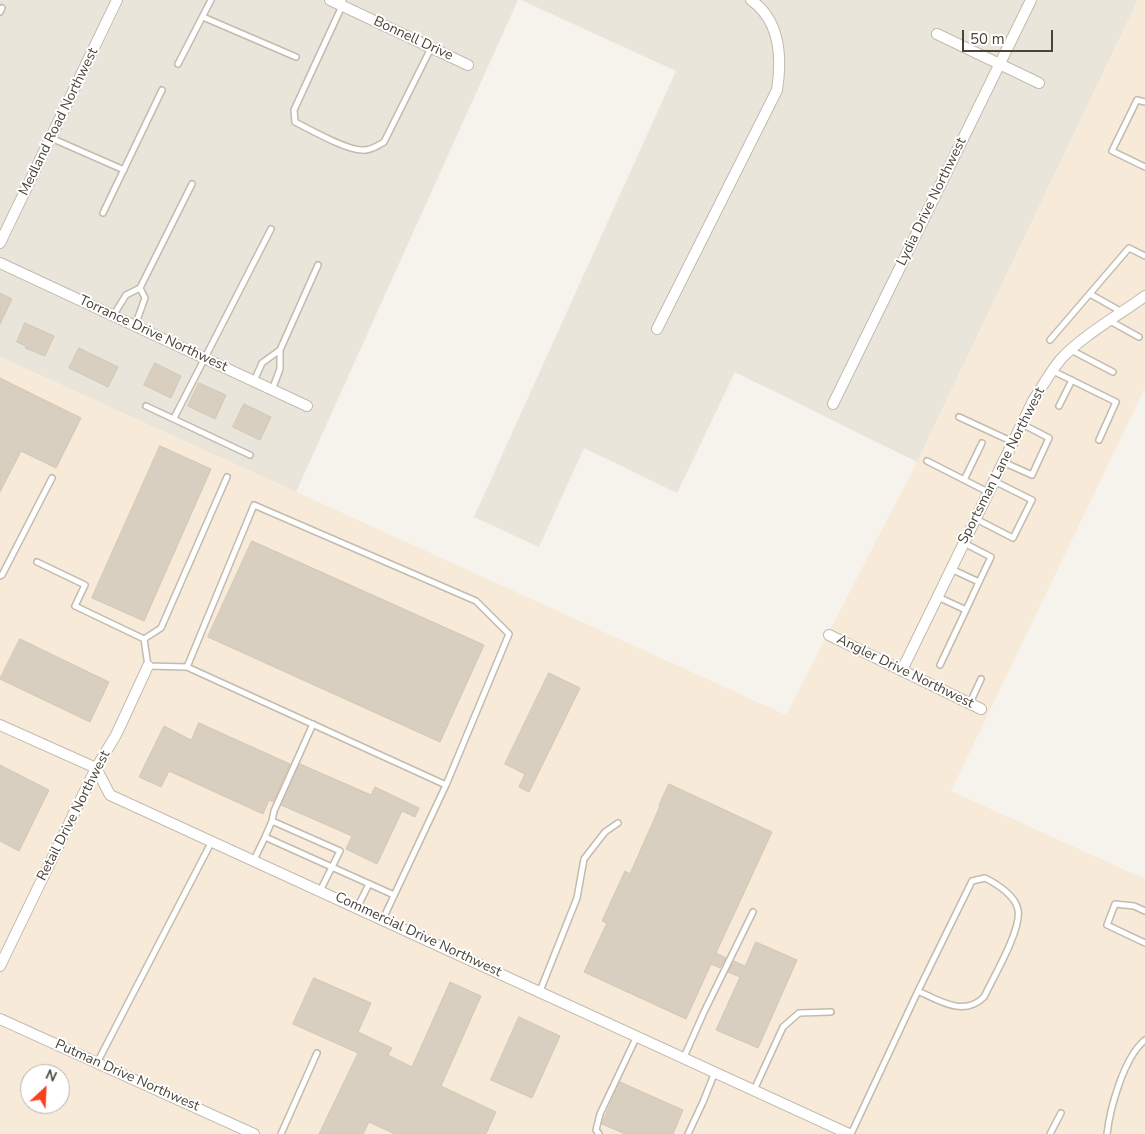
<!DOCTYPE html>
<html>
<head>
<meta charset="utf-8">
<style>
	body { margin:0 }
	#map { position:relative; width:1145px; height:1134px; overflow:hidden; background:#f6f3ec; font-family:"Nunito Sans",sans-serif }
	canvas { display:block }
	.north { position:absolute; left:20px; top:1064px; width:50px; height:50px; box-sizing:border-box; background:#fff; border:1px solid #b7b4b0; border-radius:50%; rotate:25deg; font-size:14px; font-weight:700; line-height:20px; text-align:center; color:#4b4439 }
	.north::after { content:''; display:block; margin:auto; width:18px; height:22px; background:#fc3f1d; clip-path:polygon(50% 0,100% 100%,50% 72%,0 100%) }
	.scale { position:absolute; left:962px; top:30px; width:91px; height:22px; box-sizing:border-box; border:2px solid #4b4439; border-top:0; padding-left:6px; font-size:15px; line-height:18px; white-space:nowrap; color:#4b4439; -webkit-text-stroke:4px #fff; paint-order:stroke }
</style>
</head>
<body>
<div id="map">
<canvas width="1145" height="1134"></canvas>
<div class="north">N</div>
<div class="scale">50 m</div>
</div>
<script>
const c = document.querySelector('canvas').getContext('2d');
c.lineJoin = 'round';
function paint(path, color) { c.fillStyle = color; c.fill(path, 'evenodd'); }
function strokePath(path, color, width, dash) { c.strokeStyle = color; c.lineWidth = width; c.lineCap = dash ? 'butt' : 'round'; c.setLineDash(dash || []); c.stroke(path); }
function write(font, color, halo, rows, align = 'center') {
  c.font = font + ' "Nunito Sans",sans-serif'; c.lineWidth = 4; c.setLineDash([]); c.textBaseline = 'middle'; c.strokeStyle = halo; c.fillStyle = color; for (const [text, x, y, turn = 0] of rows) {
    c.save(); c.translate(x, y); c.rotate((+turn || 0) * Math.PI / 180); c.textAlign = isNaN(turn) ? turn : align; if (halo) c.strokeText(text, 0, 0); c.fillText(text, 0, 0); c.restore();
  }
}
const residential = new Path2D(`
	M0,0H518L296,492L0,357Z
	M521,0H1138L917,462L735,372L677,493L584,448L539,547L474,517L676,71Z`);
const commercial = new Path2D(`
	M1138,0H1145V388L951,791L1145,879V1134H0V357L786,715L917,462ZM30,1074H60V1104H30Z`);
const building = new Path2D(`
	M0,293L12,299L0,324Z
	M25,323L54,336L45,356L25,348L26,346L17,342Z
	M79,348L118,367L108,387L69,368Z
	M155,363L181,376L171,398L144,385Z
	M0,378L81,418L56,468L21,451L0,492Z
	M199,383L226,395L215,419L188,406Z
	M244,404L271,417L260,440L233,427Z
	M160,446L211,469L144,621L92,598Z
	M252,541L484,645L440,742L208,637Z
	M20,639L109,682L90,722L0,679Z
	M549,673L580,688L529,792L519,787L525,774L505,764Z
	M199,723L290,764L273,802L269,800L263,814L169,771L161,787L139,777L164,726L191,740Z
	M300,764L371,795L375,787L419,808L415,817L402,811L377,864L346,849L352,836L281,805Z
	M0,765L49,790L19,851L0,841Z
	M669,784L772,832L716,953L726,958L720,968L711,964L686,1019L584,972L607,923L602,921L625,871L630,874L660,806H659Z
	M756,942L797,960L758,1048L716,1030L740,977L728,972L734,961L745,966Z
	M314,978L371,1003L358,1032L392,1048L388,1055L412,1067L450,982L481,996L441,1086L496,1112L486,1134H395L369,1122L363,1134H319L358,1053L293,1024Z
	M519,1017L560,1036L532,1098L491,1080Z
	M620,1082L683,1110L673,1134H625L602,1124Z`);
const lane = new Path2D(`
	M343,0L342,6L294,110L295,122C311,130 346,150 362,150C370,151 377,146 384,142L431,48
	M0,12L2,8
	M203,17L296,57
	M178,64L211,0
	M1145,102L1137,100L1112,151L1145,167
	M51,138L124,170
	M103,213L162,90
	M1090,294L1122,312
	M113,316L126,295L140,288L192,184
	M1110,321L1139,337
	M135,326L145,298L140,288
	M1050,340L1129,248L1145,256
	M1071,350L1113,372
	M1053,371L1116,402L1099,440
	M254,381L262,363L280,350L318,265
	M272,390L280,369V350
	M146,406L250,455
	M1059,406L1072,380
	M959,417L1013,442
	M174,418L271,229
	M927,461L988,492
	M1003,462L1032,475L1049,438L1022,424
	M964,480L982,443
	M976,519L1013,538L1032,500L994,481
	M964,543L991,557L979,582
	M37,562L85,585L75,606L144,639L148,666L187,667L446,785
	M951,569L979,582L966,610
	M0,576L2,575L52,478
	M938,597L966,610L940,665
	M144,639L161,628L227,477
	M187,667L254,505L476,601L509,634L446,785L383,919
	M970,703L981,679
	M272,821L274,811L313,724
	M254,860L265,837
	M985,878C997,884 1016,896 1018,910C1022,929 993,978 984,997C964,1017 940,1001 918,991L972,881Z
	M320,891L340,851L272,821L265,837L394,895
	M357,908L369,884
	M1145,911L1134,906L1115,904L1107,925L1145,943
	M540,991L577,898L584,859L605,832L618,823
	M684,1057L704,1012L753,912
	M97,1063L212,841
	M754,1090L783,1027L799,1013L831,1012
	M281,1134L317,1053
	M599,1134L596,1130L600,1114L637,1036
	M688,1134L703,1102L715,1072
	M851,1134L918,991
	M1050,1134L1061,1113
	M1107,1134C1110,1108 1124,1057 1145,1040`);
const street = new Path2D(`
	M330,0L468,65
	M937,34L1039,83
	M0,243L117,0
	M0,263L307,406
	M657,329L777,90C782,58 781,21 751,0
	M833,404L1031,0
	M829,635L981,709
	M902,670L1033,401C1042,387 1050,372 1061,359C1082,336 1119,315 1145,296
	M0,725L96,768L110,795L849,1134
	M0,966L96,768L116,735L148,666
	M0,1019L254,1134`);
const streetNames = [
	["Bonnell Drive",413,39,25],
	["Medland Road Northwest",59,122,-64],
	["Lydia Drive Northwest",932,202,-64],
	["Torrance Drive Northwest",153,334,25],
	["Sportsman Lane Northwest",1002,466,-63],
	["Angler Drive Northwest",905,672,26],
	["Retail Drive Northwest",74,816,-63],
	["Commercial Drive Northwest",418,935,25],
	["Putman Drive Northwest",127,1076,24]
];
paint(residential, '#eae5da');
paint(commercial, '#f7ead8');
paint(building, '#d8cfc1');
strokePath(building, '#d3c7b4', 1);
strokePath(lane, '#c2bbae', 8);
strokePath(street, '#c2bbae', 12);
strokePath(lane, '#fff', 5);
strokePath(street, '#fff', 10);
write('14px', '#4b4439', '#fff', streetNames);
</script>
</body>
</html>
